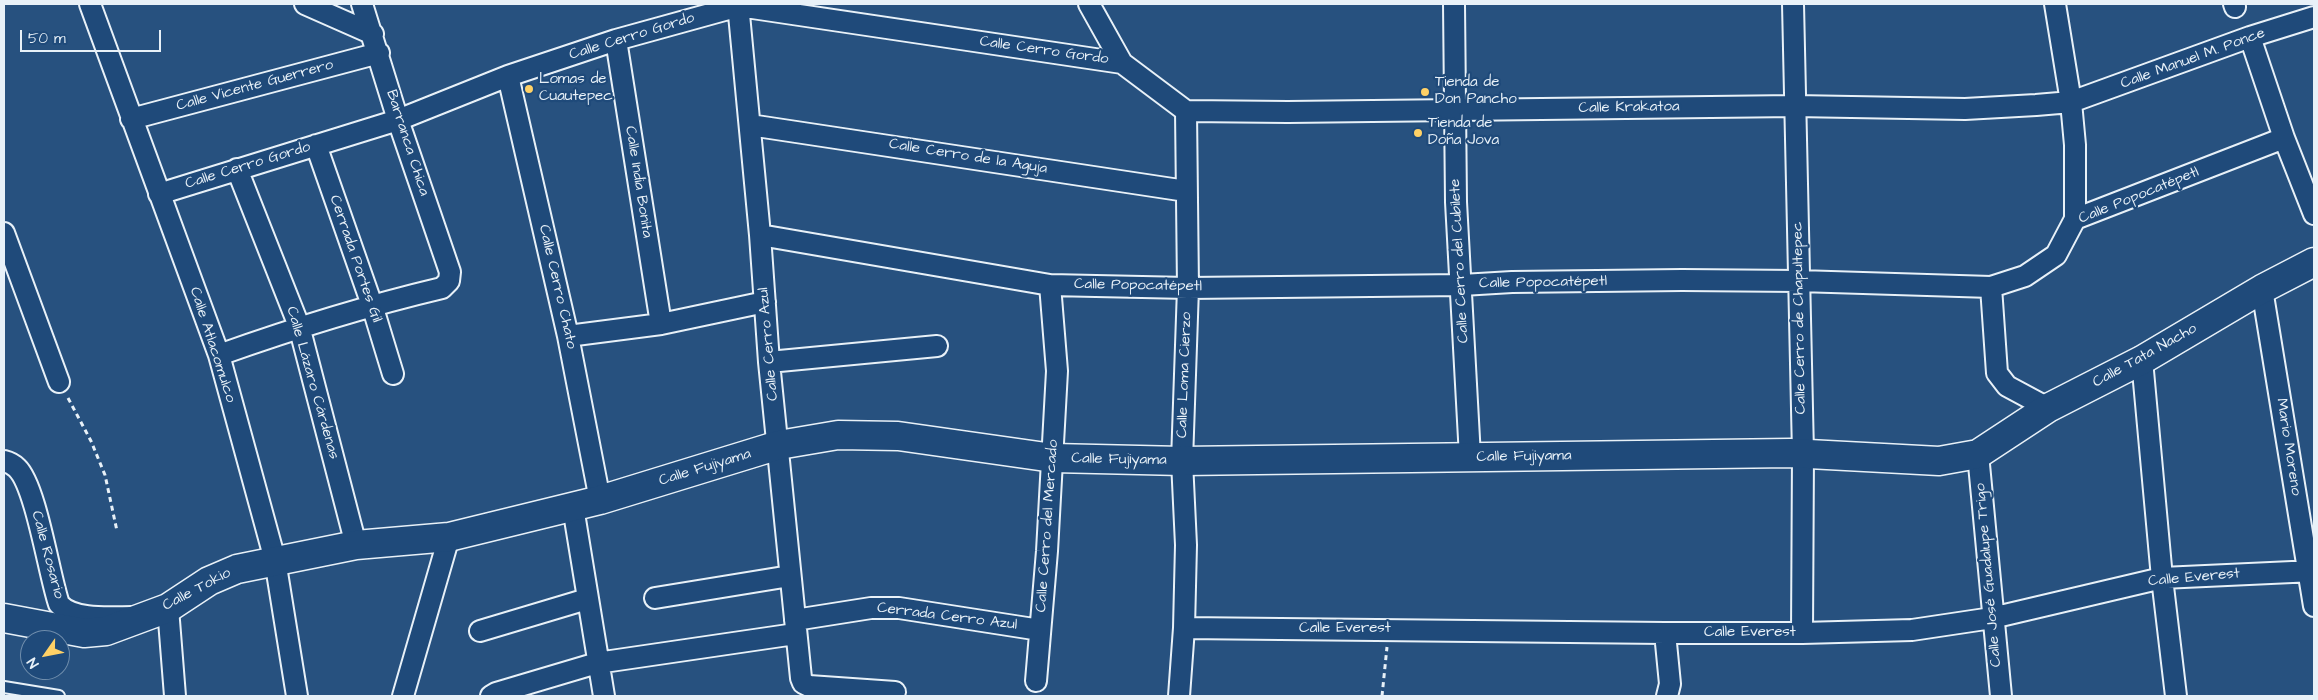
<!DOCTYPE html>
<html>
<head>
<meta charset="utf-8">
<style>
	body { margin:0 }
	#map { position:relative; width:2318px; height:700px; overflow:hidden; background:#27517f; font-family:"Architects Daughter",sans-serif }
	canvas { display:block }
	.frame { position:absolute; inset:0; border:5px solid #e8f1f8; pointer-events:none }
	.north { position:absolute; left:20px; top:630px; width:50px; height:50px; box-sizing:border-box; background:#1f4a7a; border:1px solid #6f8dac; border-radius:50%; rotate:237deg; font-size:14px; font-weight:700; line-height:20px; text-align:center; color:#e8f1f8 }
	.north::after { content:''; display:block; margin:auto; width:18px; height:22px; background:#ffd166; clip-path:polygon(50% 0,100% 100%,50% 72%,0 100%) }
	.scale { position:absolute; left:20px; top:30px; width:141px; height:22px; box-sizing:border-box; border:2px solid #e8f1f8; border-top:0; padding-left:6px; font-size:15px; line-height:18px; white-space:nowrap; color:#e8f1f8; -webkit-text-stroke:4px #1f4a7a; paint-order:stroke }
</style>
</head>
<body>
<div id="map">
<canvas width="2318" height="700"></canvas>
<div class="frame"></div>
<div class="north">N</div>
<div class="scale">50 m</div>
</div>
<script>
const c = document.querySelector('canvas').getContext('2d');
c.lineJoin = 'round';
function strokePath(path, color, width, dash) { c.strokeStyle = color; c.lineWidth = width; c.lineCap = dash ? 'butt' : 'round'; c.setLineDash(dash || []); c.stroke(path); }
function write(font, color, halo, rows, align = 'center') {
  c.font = font + ' "Architects Daughter",sans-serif'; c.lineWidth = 4.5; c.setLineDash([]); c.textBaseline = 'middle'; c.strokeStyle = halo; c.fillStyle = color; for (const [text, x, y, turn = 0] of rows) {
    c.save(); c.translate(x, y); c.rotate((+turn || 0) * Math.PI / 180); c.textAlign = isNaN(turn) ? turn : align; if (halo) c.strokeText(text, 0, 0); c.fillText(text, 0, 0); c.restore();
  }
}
const path = new Path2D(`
	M68,398L91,441L105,475L117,531
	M1382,696L1387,647`);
const lane = new Path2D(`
	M4,687L59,696`);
const street = new Path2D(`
	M90,4L219,355L275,560L297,696
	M305,4L373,34
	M738,4L760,235L769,362L801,678L803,683L809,686L895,692
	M1089,4L1122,63L1186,111L1188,288L1182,461L1186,545L1184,628L1179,696
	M1454,4L1456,202L1470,457
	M1793,4L1803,453L1802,633
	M2055,4L2071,102L2075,145V219
	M2234,4L2235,7
	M2250,37L2284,138L2314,214
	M616,40L661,324
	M508,76L568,336L600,500
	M1186,111L1288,112L1795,106L1965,109L2036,105L2071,102L2250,37L2314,17
	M131,119L379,53
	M750,125L1186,191
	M316,145L372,305L393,374
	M237,169L299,326L356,545
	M159,194L398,120L508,76L616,40L739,6L1122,63
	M4,233L59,382
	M760,235L1050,285L1188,288L1462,285L1512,282L1682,280L1799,281L1991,287L2025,276L2056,255L2075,219L2284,138
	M1991,287L1997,373L2007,386L2048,408
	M2262,289L2314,606
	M568,336L661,324L765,302
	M219,355C292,329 366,306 442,288L449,281L450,272L398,120L362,4
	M2142,360L2162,578L2176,696
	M769,362L937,346
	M1978,454L2001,696
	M4,461C8,462 14,465 17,468C36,486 49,575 59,604C74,621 112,617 133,617
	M573,507L604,696
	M655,598L790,576
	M168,608L175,696
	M795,620L871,608H899L1040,630
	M1184,628L1665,633H1802L1912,630L1992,618L2162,578L2314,571
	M480,631L587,599
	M1665,633L1670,684L1667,696
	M1036,681L1047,551L1057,371L1050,285
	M403,696L449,537
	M491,696L496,693L597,663L795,634`);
const secondary = new Path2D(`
	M4,618L84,633L106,631L168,608L209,581L237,569L356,545L449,537L600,500L779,445L838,435L898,436L1053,458L1182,461L1790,453L1939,461L1978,454L2048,408L2142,360L2262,289L2314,262`);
const markers = [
	[529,89,5,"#ffd166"],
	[1425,92,5,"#ffd166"],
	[1418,133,5,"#ffd166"]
];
const streetNames = [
	["Calle Cerro Gordo",632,37,-17],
	["Calle Cerro Gordo",1044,51,8],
	["Calle Manuel M. Ponce",2193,59,-20],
	["Calle Vicente Guerrero",255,86,-15],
	["Calle Krakatoa",1629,108,-1],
	["Barranca Chica",407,143,72],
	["Calle Cerro de la Aguja",968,157,9],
	["Calle Cerro Gordo",248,166,-17],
	["Calle India Bonita",638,182,81],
	["Calle Popocatépetl",2139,196,-22],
	["Cerrada Portes Gil",355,259,71],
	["Calle Cerro del Cubilete",1460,261,-93],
	["Calle Popocatépetl",1543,283,-1],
	["Calle Popocatépetl",1138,286,1],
	["Calle Cerro Chato",557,287,77],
	["Calle Cerro de Chapultepec",1800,318,-91],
	["Calle Cerro Azul",769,344,-95],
	["Calle Atlacomulco",212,345,72],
	["Calle Tata Nacho",2145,356,-29],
	["Calle Loma Cierzo",1185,375,-88],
	["Calle Lázaro Cárdenas",312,383,74],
	["Mario Moreno",2288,447,81],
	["Calle Fujiyama",1524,457,-1],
	["Calle Fujiyama",1119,460,1],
	["Calle Fujiyama",705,468,-17],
	["Calle Cerro del Mercado",1048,526,-86],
	["Calle Rosario",47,555,75],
	["Calle José Guadalupe Trigo",1989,575,-95],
	["Calle Everest",2194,578,-5],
	["Calle Tokio",197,590,-28],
	["Cerrada Cerro Azul",947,617,7],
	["Calle Everest",1345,629],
	["Calle Everest",1750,633]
];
const poiNames = [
	["Lomas de",539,80],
	["Cuautepec",539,97],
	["Tienda de",1435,83],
	["Don Pancho",1435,100],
	["Tienda de",1428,124],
	["Doña Jova",1428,141]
];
strokePath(lane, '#e8f1f8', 14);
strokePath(street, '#e8f1f8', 24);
strokePath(secondary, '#e8f1f8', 31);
strokePath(path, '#e8f1f8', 3, [5, 4]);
strokePath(lane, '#1f4a7a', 10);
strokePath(street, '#1f4a7a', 20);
strokePath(secondary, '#1f4a7a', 28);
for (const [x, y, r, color] of markers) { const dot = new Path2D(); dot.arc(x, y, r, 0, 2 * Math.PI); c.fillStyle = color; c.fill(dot); strokePath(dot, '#1f4a7a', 2); }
write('15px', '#e8f1f8', '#1f4a7a', streetNames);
write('15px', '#e8f1f8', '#1f4a7a', poiNames, 'left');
</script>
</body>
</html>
